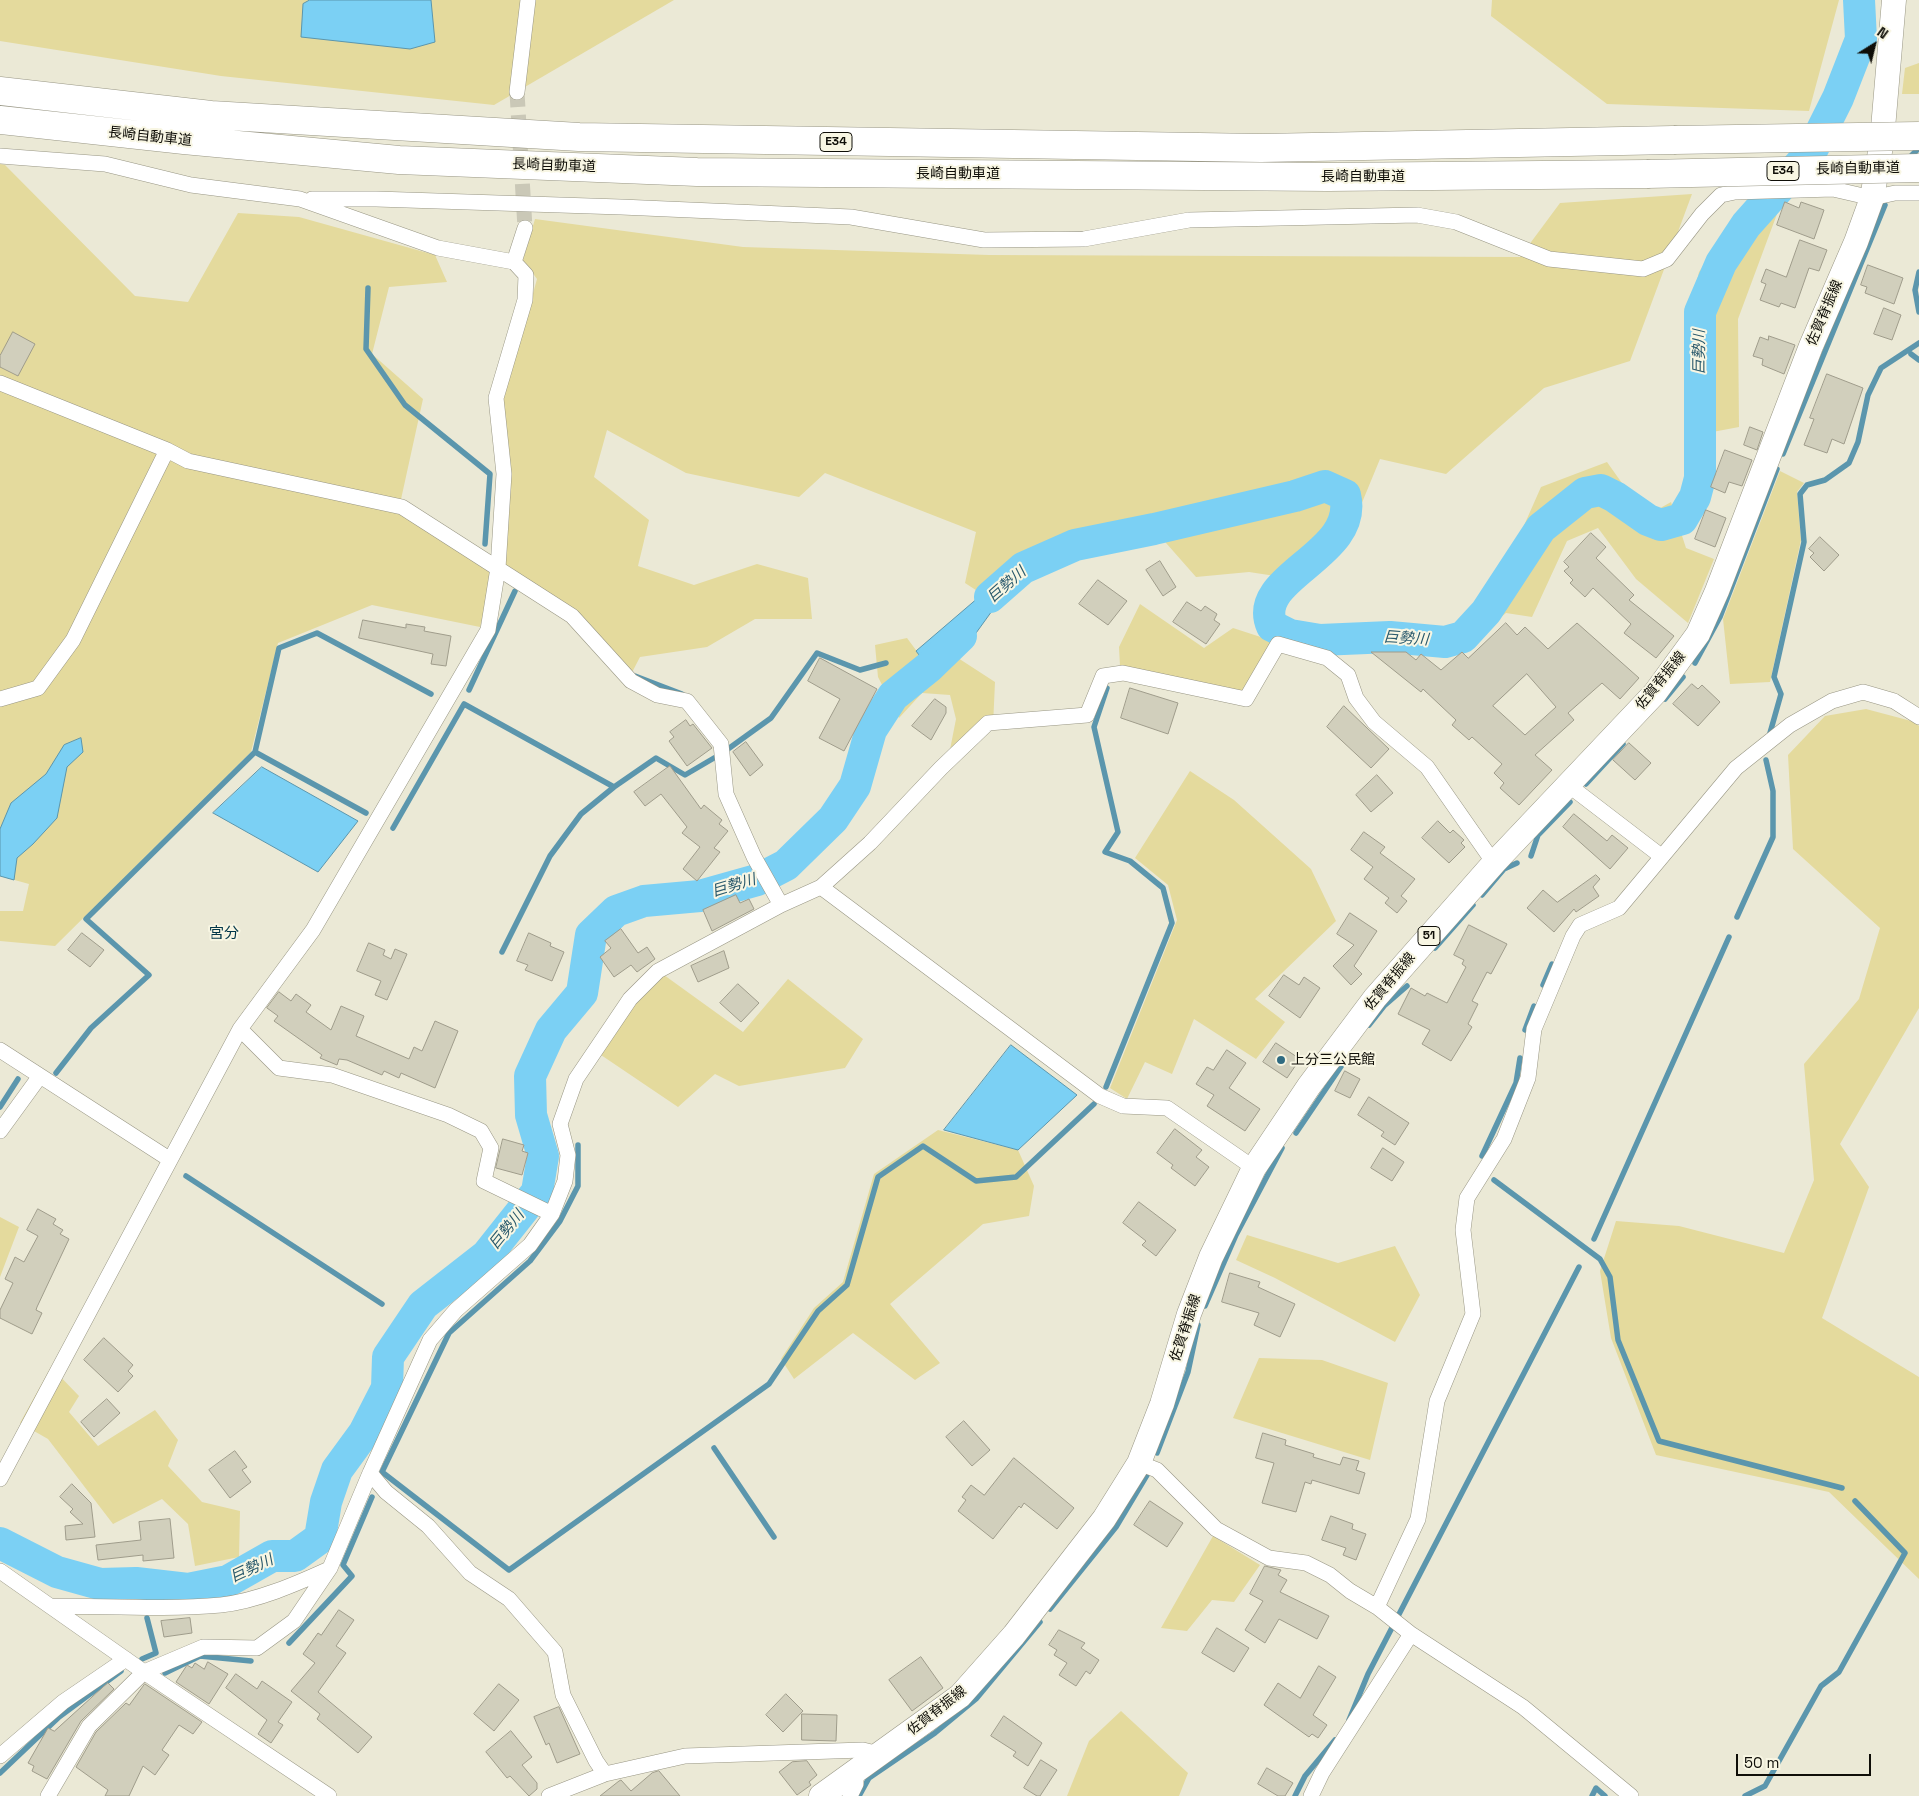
<!DOCTYPE html>
<html>
<head>
<meta charset="utf-8">
<style>
	body { margin:0 }
	#map { position:relative; width:1919px; height:1796px; overflow:hidden; background:#ebe9d6; font-family:"Space Grotesk",sans-serif }
	canvas { display:block }
	.north { position:absolute; left:1849px; top:20px; width:50px; height:50px; -webkit-text-stroke:4px #f8f6e3; paint-order:stroke; rotate:36deg; font-size:14px; font-weight:700; line-height:20px; text-align:center; color:#0f0e08 }
	.north::after { content:''; display:block; margin:auto; width:18px; height:22px; background:#0f0e08; clip-path:polygon(50% 0,100% 100%,50% 72%,0 100%) }
	.scale { position:absolute; left:1736px; top:1754px; width:135px; height:22px; box-sizing:border-box; border:2px solid #0f0e08; border-top:0; padding-left:6px; font-size:15px; line-height:18px; white-space:nowrap; color:#0f0e08; -webkit-text-stroke:4px #f8f6e3; paint-order:stroke }
</style>
</head>
<body>
<div id="map">
<canvas width="1919" height="1796"></canvas>
<div class="north">N</div>
<div class="scale">50 m</div>
</div>
<script>
const c = document.querySelector('canvas').getContext('2d');
c.lineJoin = 'round';
function paint(path, color) { c.fillStyle = color; c.fill(path, 'evenodd'); }
function strokePath(path, color, width, dash) { c.strokeStyle = color; c.lineWidth = width; c.lineCap = dash ? 'butt' : 'round'; c.setLineDash(dash || []); c.stroke(path); }
function write(font, color, halo, rows, align = 'center') {
  c.font = font + ' "Space Grotesk","Noto Sans JP",sans-serif'; c.lineWidth = 4; c.setLineDash([]); c.textBaseline = 'middle'; c.strokeStyle = halo; c.fillStyle = color; for (const [text, x, y, turn = 0] of rows) {
    c.save(); c.translate(x, y); c.rotate((+turn || 0) * Math.PI / 180); c.textAlign = isNaN(turn) ? turn : align; if (halo) c.strokeText(text, 0, 0); c.fillText(text, 0, 0); c.restore();
  }
}
const green = new Path2D(`
	M0,0H674L494,105L221,76L0,41Z
	M1492,0H1839L1809,111L1607,104L1491,16Z
	M1919,63V94H1902L1905,68Z
	M0,164L5,165L135,296L188,302L238,213L299,217L435,255L447,282L389,287L372,354L423,399L398,513L494,574L480,627L372,605L278,643L251,752L55,946L0,941V911H23L29,884L0,876Z
	M1692,194L1630,361L1544,388L1446,474L1380,459L1347,539L1308,581L1249,572L1196,577L1159,535L1079,550L1048,565L1023,568L1000,579L982,594L965,583L976,532L825,473L799,497L686,473L607,430L594,477L649,520L638,566L694,585L757,564L808,578L812,619H755L707,647L640,657L626,684L563,618L504,566L501,397L514,362L537,279L523,260L535,219L743,247L989,255L1520,257L1560,203Z
	M1737,214H1777L1738,319L1739,427L1686,437L1685,333L1699,272Z
	M1607,462L1629,493L1655,511L1671,502L1686,548L1714,559L1688,623L1636,579L1598,528L1567,541L1532,617L1506,613L1475,639L1469,611L1514,548L1541,487Z
	M1780,471L1804,483L1797,492L1801,540L1770,682L1730,684L1723,619Z
	M1140,604L1204,648L1233,628L1273,641L1242,696L1120,666L1119,647Z
	M907,638L933,673L958,658L995,682L993,726L946,770L956,719L950,695L922,693L899,718L878,677L875,645Z
	M1866,709L1915,722L1919,726V1008L1840,1144L1869,1187L1822,1318L1919,1377V1579L1829,1492L1656,1455L1611,1338L1600,1271L1616,1221L1679,1226L1784,1253L1814,1180L1804,1064L1859,999L1880,928L1793,849L1788,755L1825,716Z
	M1190,771L1234,800L1311,869L1336,921L1255,999L1285,1022L1256,1059L1194,1019L1172,1074L1145,1062L1127,1099L1110,1088L1177,920L1168,885L1135,858Z
	M664,975L743,1032L788,979L863,1039L845,1068L739,1086L715,1074L678,1107L601,1055L635,1003Z
	M938,1130L1018,1150L1034,1186L1029,1216L983,1224L890,1304L940,1363L915,1380L853,1333L794,1379L781,1359L814,1308L843,1282L874,1174Z
	M0,1217L19,1227L0,1277Z
	M1247,1235L1338,1263L1395,1246L1420,1295L1395,1342L1275,1278L1236,1260Z
	M1259,1358L1322,1360L1388,1383L1370,1460L1233,1418Z
	M51,1367L79,1396L69,1412L98,1446L155,1410L178,1440L168,1466L202,1502L240,1511L239,1557L195,1566L188,1524L162,1499L113,1524L48,1439L20,1423Z
	M1213,1536L1260,1565L1234,1602L1212,1600L1187,1631L1161,1628Z
	M1121,1711L1188,1773L1179,1796H1067L1089,1741Z`);
const water = new Path2D(`
	M310,0H431L435,42L410,49L301,37L303,4Z
	M1023,568L958,658L933,673L916,651L1000,579Z
	M81,738L83,752L67,767L57,818L33,844L17,858L14,880L0,876V829L11,803L46,774L64,745Z
	M262,767L358,821L318,872L213,813Z
	M1011,1045L1077,1095L1018,1150L944,1130Z`);
const stream = new Path2D(`
	M1811,152L1821,161
	M1908,159L1919,148
	M1919,272L1915,290L1919,312
	M368,288L366,349L405,405L490,474L485,544
	M1911,354L1919,360
	M1783,454L1885,205
	M1695,663L1720,617L1777,469
	M635,676L682,694
	M469,690L515,591
	M1665,699L1683,677
	M1770,733L1781,694L1774,677L1804,542L1800,494L1807,485L1825,480L1849,463L1858,442L1868,395L1881,368L1919,343
	M728,749L771,718L817,653L860,670L886,663
	M255,752L366,813
	M1586,784L1623,744
	M393,828L464,704L614,787L656,758L685,775L714,758
	M1531,856L1538,835L1570,802
	M1482,895L1504,869L1517,863
	M1737,917L1773,837V791L1766,760
	M1435,948L1473,905
	M502,952L550,856L581,814L614,787
	M1543,985L1552,964
	M1369,1025L1384,1006L1407,986
	M1525,1030L1534,1006
	M56,1073L91,1028L149,975L86,919L255,752L279,648L317,633L431,694
	M1106,1087L1172,923L1163,888L1130,861L1105,852L1118,832L1094,727L1107,688
	M0,1107L18,1079
	M1296,1133L1342,1065
	M578,1145V1186L560,1221L530,1261L449,1333L382,1472L509,1570L769,1384L818,1311L847,1285L878,1177L923,1146L976,1181L1016,1177L1094,1104
	M1482,1156L1516,1083L1520,1058
	M186,1176L382,1304
	M1494,1180L1600,1259L1610,1277L1618,1340L1659,1441L1842,1488
	M1594,1239L1729,937
	M1205,1306L1236,1235L1282,1148
	M714,1448L774,1537
	M1157,1453L1188,1372L1198,1325
	M1050,1609L1116,1527L1147,1475
	M289,1643L352,1576L343,1565L372,1497
	M142,1659L156,1653L147,1618
	M165,1673L200,1656L251,1661
	M1349,1720L1368,1674L1579,1267
	M0,1773L59,1717L121,1671
	M859,1796L869,1778L935,1733L976,1699L1040,1622
	M1295,1796L1305,1776L1335,1740
	M1592,1796L1596,1788L1605,1796
	M1745,1796L1765,1786L1821,1686L1839,1672L1905,1553L1855,1501`);
const river = new Path2D(`
	M990,597L1023,568L1075,545L1154,529L1295,496L1325,486L1345,495C1360,556 1250,576 1272,626L1290,635L1320,640L1390,637L1445,642L1463,637L1486,612L1541,528L1585,493L1601,490L1615,497L1648,520L1661,525L1682,519L1695,497L1700,478V312L1721,263L1746,225L1811,152L1838,98L1861,39L1859,0
	M0,1543L57,1572L100,1584L136,1583L188,1589L228,1581L272,1556H295L320,1538L326,1502L337,1470L364,1433L387,1388L388,1357L423,1305L487,1255L537,1192L543,1156L531,1115L530,1076L551,1030L582,993L591,935L616,911L644,901L700,896L757,880L786,865L833,819L855,786L871,730L893,696L929,667L961,636`);
const building = new Path2D(`
	M1785,202L1799,208L1801,202L1824,210L1814,239L1777,225Z
	M1800,240L1827,250L1819,271L1809,268L1795,308L1781,303L1779,307L1760,300L1766,284L1761,282L1766,269L1786,277Z
	M1868,265L1903,278L1894,304L1865,293L1867,287L1861,285Z
	M1884,308L1901,315L1892,340L1874,334Z
	M13,332L35,344L18,376L0,367V356Z
	M1769,336L1795,345L1784,374L1762,365L1763,359L1753,356L1760,337L1768,340Z
	M1827,374L1863,388L1844,444L1832,439L1827,453L1804,445L1814,419L1810,418Z
	M1750,427L1763,432L1757,450L1744,445Z
	M1725,450L1752,460L1742,486L1729,482L1725,493L1711,487Z
	M1706,510L1726,518L1715,547L1695,539Z
	M1591,533L1606,547L1596,558L1634,595L1629,600L1674,636L1656,658L1624,633L1631,624L1593,588L1585,597L1570,583L1573,580L1564,571L1569,567L1564,562Z
	M1820,537L1839,555L1824,571L1810,557L1814,553L1809,549Z
	M1160,561L1176,587L1163,596L1146,570Z
	M1098,580L1127,601L1108,625L1079,604Z
	M1187,602L1201,611L1205,606L1217,614L1214,620L1220,624L1206,644L1173,622Z
	M363,620L406,628V624L425,627L424,631L451,636L446,666L431,664L433,654L359,638Z
	M1506,623L1517,635L1525,627L1548,649L1577,623L1639,678L1620,699L1602,683L1568,713L1574,720L1535,755L1552,770L1519,805L1500,788L1504,783L1494,773L1502,764L1472,737L1469,740L1452,725L1456,720L1423,689L1421,692L1371,652H1406L1416,660L1421,654L1441,670L1462,652L1468,658ZM1527,674L1556,707L1525,735L1493,706Z
	M820,658L877,689L844,751L819,738L840,699L808,681Z
	M1692,684L1698,689L1702,685L1720,702L1698,726L1673,704Z
	M1130,688L1178,703L1168,734L1121,718Z
	M935,699L946,707V713L931,740L912,726Z
	M1344,706L1389,749L1371,768L1327,727Z
	M686,720L690,726L693,724L712,748L687,766L669,741L674,737L670,732Z
	M746,742L763,765L750,776L733,752Z
	M1629,743L1651,763L1635,780L1613,760Z
	M670,766L701,809L704,805L722,820L719,824L728,831L714,848L720,852L697,881L683,869L700,847L682,833L687,827L661,794L645,806L634,792Z
	M1377,775L1393,793L1371,812L1356,795Z
	M1574,814L1607,841L1612,835L1628,848L1610,869L1563,827Z
	M1438,821L1450,833L1453,830L1464,840L1461,843L1465,847L1449,863L1422,838Z
	M1364,832L1385,847L1380,853L1415,879L1401,896L1407,901L1397,913L1385,903L1389,898L1364,879L1373,867L1351,850Z
	M1596,875L1600,879L1593,887L1599,896L1576,912L1574,909L1554,932L1527,908L1543,890L1557,902Z
	M736,895L740,903L749,899L754,909L712,931L703,910Z
	M1350,913L1377,931L1354,966L1362,974L1351,985L1333,966L1354,945L1337,934Z
	M1469,925L1507,944L1491,974L1487,972L1472,1001L1478,1004L1468,1024L1472,1027L1451,1061L1422,1044L1430,1030L1398,1014L1411,988L1425,996L1427,993L1447,1003L1466,967L1462,964L1464,960L1454,955Z
	M621,929L638,953L647,947L655,959L637,972L631,965L614,977L600,957L611,948L605,941Z
	M82,933L104,950L90,967L68,950Z
	M529,933L551,943L550,946L564,952L552,981L525,970L528,965L517,961Z
	M369,943L385,950L383,955L391,959L395,949L407,954L387,1000L375,995L381,981L357,971Z
	M724,951L729,968L698,982L691,966Z
	M1284,975L1299,985L1304,977L1320,988L1300,1018L1269,996Z
	M738,984L759,1003L741,1022L720,1003Z
	M279,992L291,1001L296,994L311,1005L306,1012L331,1030L341,1006L364,1016L356,1036L409,1059L414,1047L422,1051L435,1021L458,1031L435,1088L401,1073L399,1078L384,1071L382,1075L347,1060L339,1059L337,1065L320,1058L322,1055L274,1021L278,1016L267,1008Z
	M1276,1043L1300,1059L1287,1078L1263,1062Z
	M1227,1050L1246,1063L1229,1088L1260,1109L1245,1131L1207,1106L1214,1095L1196,1084L1207,1067L1213,1070Z
	M1345,1071L1360,1079L1350,1098L1335,1091Z
	M1369,1097L1409,1123L1395,1145L1381,1136L1384,1132L1358,1115Z
	M1175,1129L1202,1150L1196,1157L1209,1167L1195,1186L1171,1168L1173,1165L1157,1153Z
	M503,1139L524,1145L522,1151L528,1153L522,1175L496,1168Z
	M1383,1148L1404,1162L1392,1181L1371,1168Z
	M1139,1202L1176,1230L1156,1256L1142,1245L1146,1241L1123,1223Z
	M38,1209L56,1219L53,1224L63,1230L60,1234L69,1239L37,1307L36,1310L42,1313L32,1334L0,1318V1310L13,1283L5,1279L15,1257L24,1262L38,1236L27,1230Z
	M1230,1273L1260,1282L1258,1287L1295,1304L1280,1337L1254,1325L1259,1313L1222,1302Z
	M104,1338L133,1365L128,1371L133,1376L118,1392L84,1360Z
	M107,1399L120,1413L94,1437L81,1422Z
	M964,1421L990,1450L972,1466L946,1437Z
	M1263,1433L1286,1440L1285,1445L1314,1454L1313,1457L1340,1465L1343,1457L1359,1461L1356,1470L1365,1473L1359,1494L1312,1480L1311,1484L1305,1482L1296,1512L1262,1503L1274,1463L1256,1458Z
	M235,1451L247,1467L242,1470L251,1482L230,1498L209,1470Z
	M1014,1458L1074,1508L1057,1529L1024,1503L1021,1508L1019,1506L993,1539L958,1511L966,1500L962,1497L971,1485L984,1495Z
	M72,1484L91,1503L95,1537L66,1540L65,1526L83,1524L70,1512L73,1509L60,1497Z
	M1150,1501L1183,1523L1167,1547L1134,1525Z
	M1331,1516L1353,1524L1352,1529L1366,1534L1356,1560L1343,1555L1346,1548L1322,1540Z
	M170,1519L174,1558L143,1561V1555L98,1560L96,1545L141,1540L139,1522Z
	M1265,1566L1281,1570L1278,1575L1287,1580L1280,1592L1329,1616L1317,1639L1279,1619L1265,1643L1245,1630L1263,1601L1250,1594Z
	M339,1610L354,1620L336,1646L346,1653L318,1692L372,1737L358,1753L317,1719L320,1714L291,1691L315,1663L303,1654L318,1633L321,1635Z
	M190,1618L192,1633L164,1637L161,1621Z
	M1217,1628L1249,1648L1234,1672L1202,1653Z
	M1059,1630L1085,1643L1081,1648L1099,1660L1090,1674L1086,1671L1076,1686L1059,1675L1067,1663L1054,1655L1057,1650L1049,1645Z
	M921,1657L943,1688L912,1711L889,1680Z
	M208,1662L228,1674L209,1704L176,1682L187,1665L192,1668L195,1663L204,1669Z
	M1319,1666L1336,1677L1313,1715L1327,1725L1318,1738L1312,1734L1309,1737L1264,1705L1278,1683L1300,1698Z
	M236,1674L257,1689L262,1681L292,1702L278,1722L283,1725L271,1743L258,1734L267,1720L226,1688Z
	M108,1683L114,1689L81,1721L47,1779L32,1771L34,1766L28,1763L48,1728L54,1731Z
	M145,1684L202,1722L193,1734L179,1725L162,1750L169,1755L155,1775L143,1766L129,1796H105L108,1790L76,1767L96,1732L126,1703L129,1705Z
	M499,1684L519,1700L494,1731L474,1714Z
	M786,1694L803,1711L783,1732L766,1715Z
	M559,1707L580,1754L557,1763L549,1743L546,1745L534,1717Z
	M802,1714L837,1715L836,1741L802,1740Z
	M1004,1716L1042,1743L1028,1766L1013,1756L1016,1752L991,1736Z
	M511,1731L532,1757L522,1765L537,1783V1789L529,1796L510,1776L507,1778L486,1752Z
	M1041,1760L1057,1770L1040,1796H1037L1024,1788Z
	M807,1761L817,1775L809,1782L811,1785L797,1795L779,1772L792,1762Z
	M1267,1768L1293,1783L1285,1796H1278L1258,1784Z
	M659,1771L680,1796H600L619,1781L621,1780L631,1791L652,1773Z`);
const streetTunnel = new Path2D(`
	M517,92L525,228`);
const street = new Path2D(`
	M517,92L528,0
	M0,156L105,164L191,185L300,199L438,248L514,262L526,275L525,300L496,398L504,474L498,568L488,630L313,930L240,1029L0,1479
	M312,199H376L621,207L851,217L984,240L1084,239L1189,220L1417,215L1456,222L1549,259L1643,269L1667,259L1702,214L1721,195L1735,192L1833,189L1872,198L1895,193H1919
	M514,262L525,228
	M0,383L167,450L188,461L402,507L572,616L631,681L657,695L687,701L721,744L726,794L754,857L781,905
	M0,699L38,688L73,640L167,450
	M1567,784L1661,856
	M821,887L1100,1096L1123,1106L1167,1108L1254,1168
	M240,1029L279,1068L332,1075L448,1115L481,1131L491,1148L484,1181L552,1214
	M0,1050L169,1159
	M0,1131L40,1076
	M1139,1463L1157,1470L1216,1529L1269,1558L1306,1563L1330,1575L1350,1591L1377,1607L1411,1634L1523,1707L1631,1796
	M370,1473L386,1492L428,1526L470,1573L509,1599L555,1652L563,1695L596,1761L605,1774
	M0,1571L144,1672L329,1796
	M52,1606C108,1606 165,1610 221,1605C257,1601 296,1584 329,1569
	M1377,1607L1418,1519L1437,1401L1473,1314L1463,1230L1467,1198L1504,1139L1528,1078L1534,1029L1573,936L1580,925L1619,908L1736,768L1790,725L1832,701L1863,692L1894,701L1919,717
	M0,1756L63,1702L126,1659
	M48,1796L89,1726L144,1672L203,1647L257,1648L294,1621L330,1568L370,1473L430,1340L456,1310L530,1245L552,1214L565,1181L568,1155L560,1124L576,1079L630,999L658,971L781,905L821,887L870,843L941,768L988,723L1087,715L1103,676L1123,673L1246,699L1278,644L1327,658L1348,675L1356,698L1374,722L1427,767L1494,863
	M549,1796L605,1774L685,1756L863,1750L879,1754
	M850,1796L856,1784V1771
	M1311,1796L1322,1773L1411,1634`);
const primary = new Path2D(`
	M821,1796L960,1696L1014,1635L1104,1519L1139,1463L1162,1404L1189,1314L1211,1257L1254,1168L1309,1086L1375,998L1494,863L1655,693L1698,634L1717,591L1811,346L1856,242L1872,198L1882,140L1894,0`);
const highway = new Path2D(`
	M0,91L211,115L579,137L1261,148L1674,140
	M0,120L184,140L399,160L697,172L1328,177L1647,174`);
const highwayBridge = new Path2D(`
	M1674,140L1919,136
	M1647,174L1919,168`);
const markers = [
	[1281,1060,5,"#2f6b82"]
];
const shields = [
	[836,142,32],
	[1783,171,32],
	[1429,936,22]
];
const shieldNames = [
	["E34",836,142],
	["E34",1783,171],
	["51",1429,936]
];
const streetNames = [
	["長崎自動車道",150,137,6],
	["長崎自動車道",554,166,2],
	["長崎自動車道",1858,169,-1],
	["長崎自動車道",958,174],
	["長崎自動車道",1363,177],
	["佐賀脊振線",1825,313,-67],
	["佐賀脊振線",1661,681,-51],
	["佐賀脊振線",1390,982,-50],
	["佐賀脊振線",1186,1328,-72],
	["佐賀脊振線",937,1711,-38]
];
const poiNames = [
	["上分三公民館",1291,1060]
];
const waterNames = [
	["巨勢川",1700,352,-90],
	["巨勢川",1007,585,-41],
	["巨勢川",1406,639,4],
	["巨勢川",734,886,-17],
	["巨勢川",507,1230,-51],
	["巨勢川",252,1569,-25]
];
const neighbourhoodNames = [
	["宮分",224,934]
];
paint(green, '#e4da9d');
paint(water, '#7bd0f4');
strokePath(water, '#5b96ad', 1);
strokePath(stream, '#5b96ad', 5.5);
strokePath(river, '#7bd0f4', 32);
paint(building, '#d1cfbc');
strokePath(building, '#9f9c8b', 1);
strokePath(streetTunnel, '#cac8b7', 15, [15, 8]);
strokePath(street, '#989684', 16);
strokePath(primary, '#989684', 25);
strokePath(highway, '#989684', 29);
strokePath(street, '#fff', 15);
strokePath(primary, '#fff', 24);
strokePath(highway, '#fff', 28);
strokePath(highwayBridge, '#989684', 29, []);
strokePath(highwayBridge, '#fff', 28);
for (const [x, y, r, color] of markers) { const dot = new Path2D(); dot.arc(x, y, r, 0, 2 * Math.PI); c.fillStyle = color; c.fill(dot); strokePath(dot, '#f8f6e3', 2); }
for (const [x, y, w] of shields) { const box = new Path2D(); box.roundRect(x - w / 2, y - 9.5, w, 19, 4); c.fillStyle = '#f8f6e3'; c.fill(box); strokePath(box, '#0f0e08', 1); }
write('bold 12px', '#0f0e08', null, shieldNames);
write('14px', '#0f0e08', '#f8f6e3', streetNames);
write('14px', '#0f0e08', '#f8f6e3', poiNames, 'left');
write('italic 15px', '#28586b', '#f8f6e3', waterNames);
write('15px', '#003648', '#f8f6e3', neighbourhoodNames);
</script>
</body>
</html>
